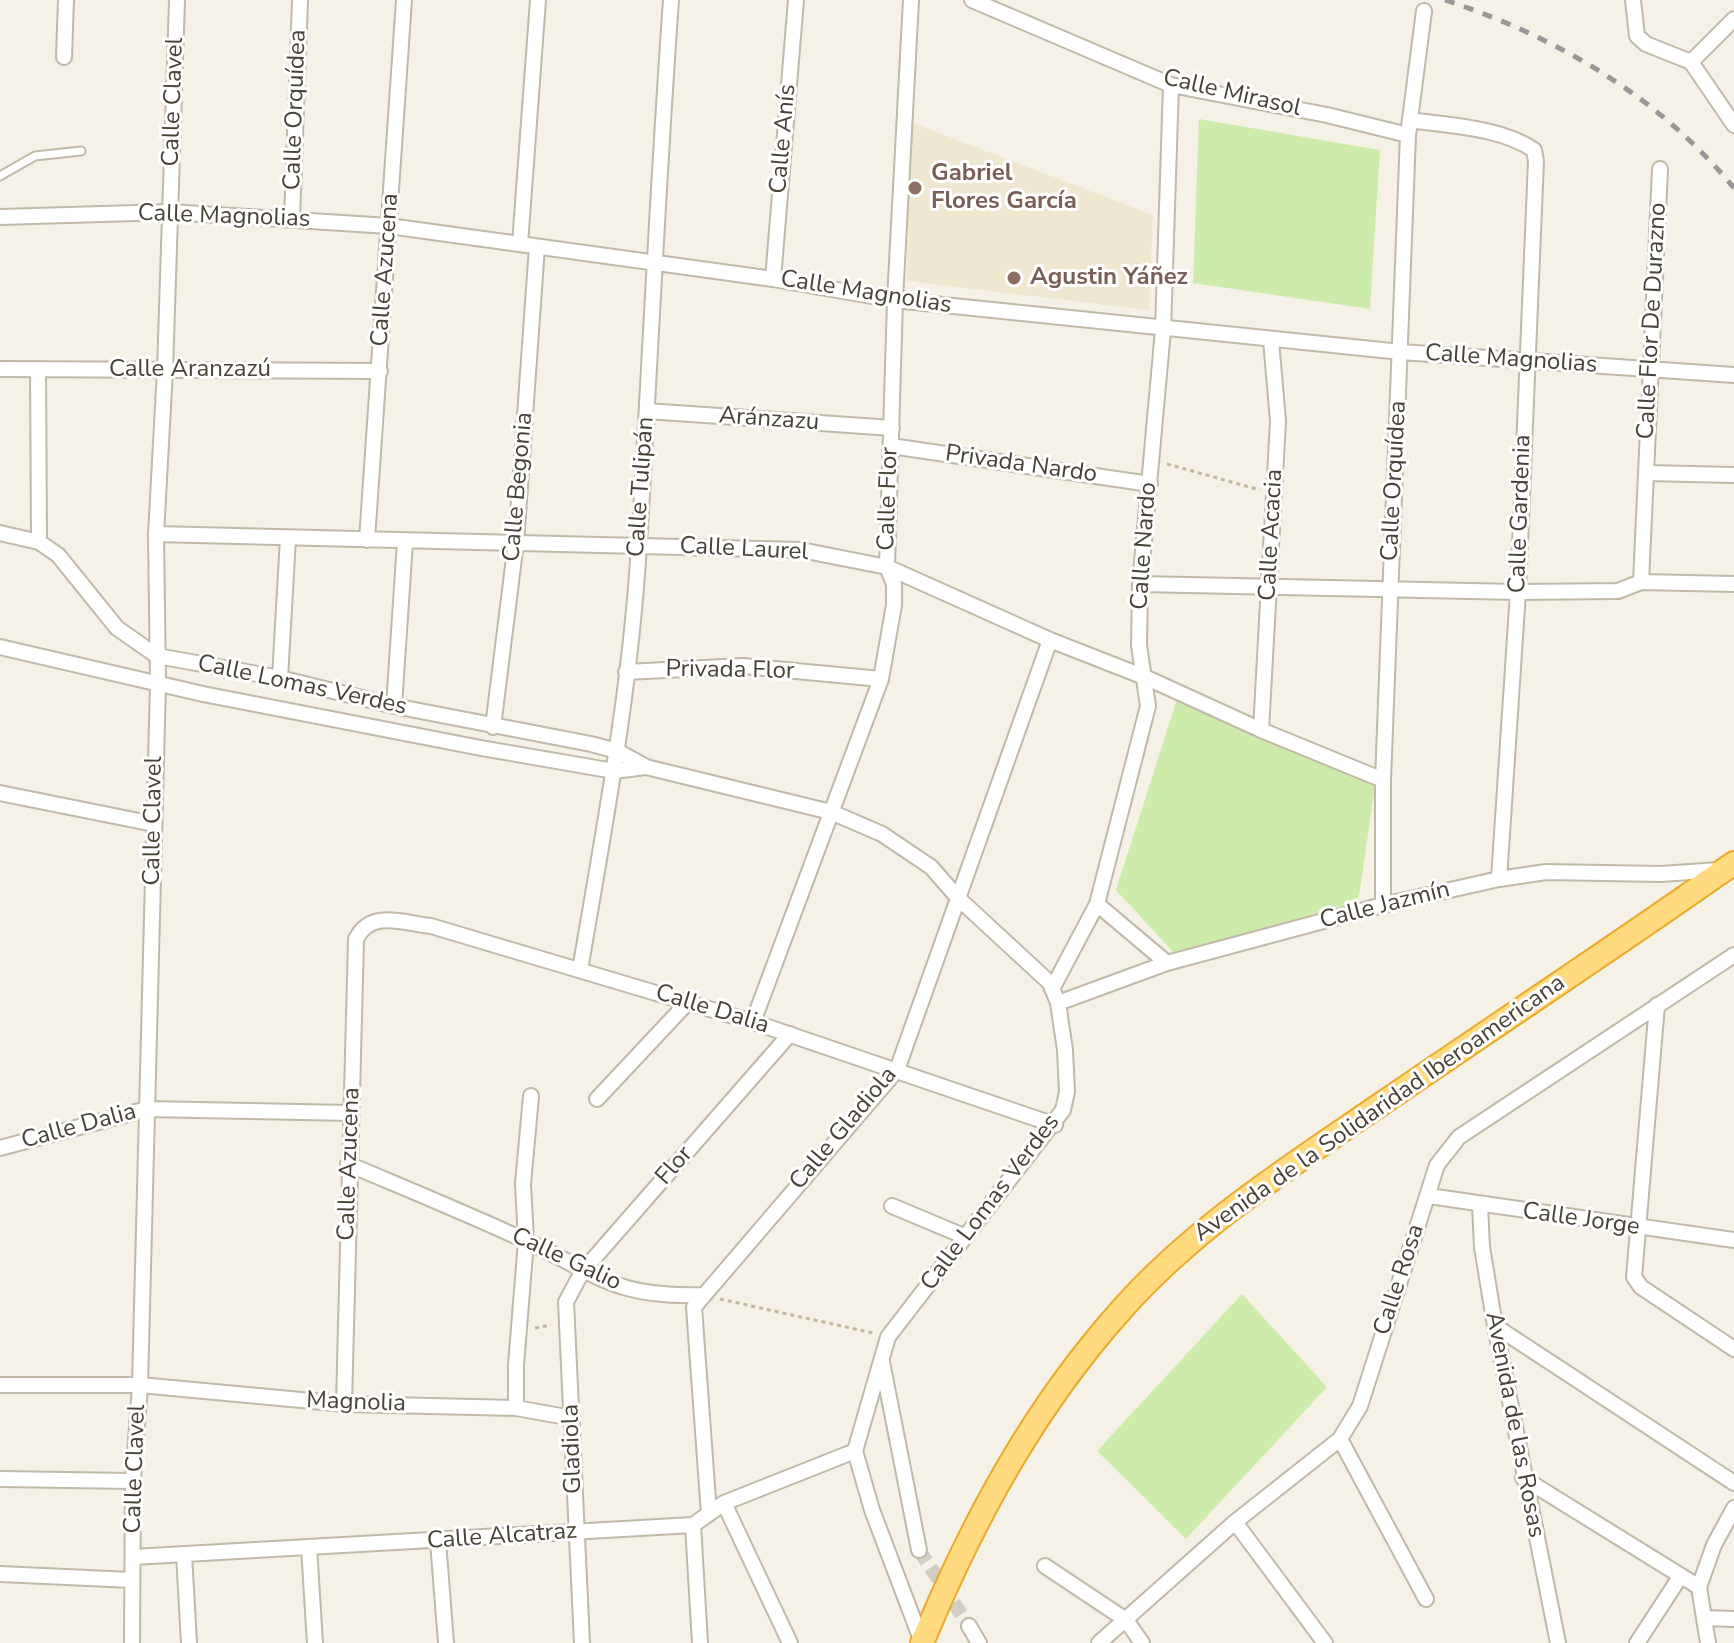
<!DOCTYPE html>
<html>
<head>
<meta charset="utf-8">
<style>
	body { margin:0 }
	canvas { display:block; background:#f5f1e7 }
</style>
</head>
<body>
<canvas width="1734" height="1643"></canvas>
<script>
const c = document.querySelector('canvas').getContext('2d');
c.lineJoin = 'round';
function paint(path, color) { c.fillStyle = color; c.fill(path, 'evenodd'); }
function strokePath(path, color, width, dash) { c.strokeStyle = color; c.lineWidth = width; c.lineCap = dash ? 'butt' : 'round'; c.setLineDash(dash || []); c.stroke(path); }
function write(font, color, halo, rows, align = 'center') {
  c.font = font + ' "Nunito Sans",sans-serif'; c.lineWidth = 6; c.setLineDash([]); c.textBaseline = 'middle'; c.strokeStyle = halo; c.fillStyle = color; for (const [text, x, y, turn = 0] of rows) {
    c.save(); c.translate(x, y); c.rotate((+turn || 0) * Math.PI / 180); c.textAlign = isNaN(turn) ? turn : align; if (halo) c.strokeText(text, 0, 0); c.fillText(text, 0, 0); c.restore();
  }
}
const education = new Path2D(`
	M910,122L1153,215L1149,310L907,281Z`);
const green = new Path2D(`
	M1199,119L1380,150L1370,309L1193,283Z
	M1177,699L1375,786L1358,903L1173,952L1116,890Z
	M1242,1294L1327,1387L1186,1539L1097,1451Z`);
const minorTunnel = new Path2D(`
	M919,1550L969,1626`);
const path = new Path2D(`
	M1167,464L1260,490
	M720,1299L873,1333
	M535,1328L551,1325`);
const service = new Path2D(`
	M0,176L35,156L81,151`);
const minor = new Path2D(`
	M972,0L1171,85L1327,115L1408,135
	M1633,0L1637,36L1646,44L1691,62
	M64,57L66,0
	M1691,62L1734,125
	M1691,62L1734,19
	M1410,120C1450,126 1500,127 1534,150L1536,161L1518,592L1499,879
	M0,217L170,212L389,226L773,279L895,300L1401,352L1734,375
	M292,219L300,0
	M520,244L538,0
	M773,279L796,0
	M0,369L380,371
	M38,369L39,542
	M647,411L892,428
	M891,446L1150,484
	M1646,473L1734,475
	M0,533L39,542L58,555L117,628L157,656L280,678L394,706L591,744L617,751L646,767L831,812L882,834L931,867L959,899L1050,983L1058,1003L1065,1050L1067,1092L1063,1110L888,1337L855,1451L872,1510L922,1642
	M156,534L801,550L887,567L1050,640L1147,678L1261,730L1383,780
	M367,540L404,0
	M1641,582L1660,169
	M1140,584L1518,592L1618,591L1641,582L1734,584
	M0,647L203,694L481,748L614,771L646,767
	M626,672L743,666L881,679
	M280,678L288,538
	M394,706L405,542
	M493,727L516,542L537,247
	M1261,730L1278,421L1271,340
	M0,793L154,824
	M1097,904L1167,963
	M1383,905V780L1408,135L1424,11
	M580,970C604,829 631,687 639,544C650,363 658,181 671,0
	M1052,989L1097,904L1148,706L1139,645L1140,584L1163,330L1171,85
	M1058,1003L1167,963L1383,905L1499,879L1546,872L1661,874L1719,870
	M1657,1005L1634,1277L1641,1287L1734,1349
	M753,1022L881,679L894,605V584L887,567L895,300L911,0
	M597,1099L688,1002
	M0,1148L147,1109L351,1113
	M348,1164C407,1189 466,1213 524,1240C598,1274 614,1298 702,1295
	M1429,1196L1734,1240
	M892,1206L966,1237
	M1480,1206L1482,1247L1495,1326L1558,1643
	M1495,1326L1734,1483
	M882,1362L919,1550
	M0,1385H140L344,1404L516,1408L572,1418
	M344,1404L356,939C371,909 403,923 431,926L753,1022L1055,1125
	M516,1408V1365L526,1241L523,1184L531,1096
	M1340,1439L1426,1599
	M1523,1478L1699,1587
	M0,1479L133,1481
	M724,1503L790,1643
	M709,1514L694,1307L897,1070L1050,640
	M1235,1522L1325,1643
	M693,1525L700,1643
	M438,1541L446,1643
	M309,1547L315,1643
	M184,1554L189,1643
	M133,1557L693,1525L724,1503L855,1451
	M1045,1566L1126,1620L1142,1643
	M0,1574L132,1580
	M1705,1618L1734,1619
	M969,1626L979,1643
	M132,1643L133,1481L140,1385L158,683L156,534L165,370L177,0
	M582,1643L566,1302L582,1272L790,1034
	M1099,1643L1235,1522L1340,1439L1360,1406L1437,1165L1459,1137L1734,955
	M1637,1643L1680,1577
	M1708,1643L1699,1587L1714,1545L1734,1508`);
const trunk = new Path2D(`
	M922,1643C973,1520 1034,1407 1123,1308C1197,1225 1294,1164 1384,1102C1501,1022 1619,944 1734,863`);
const rail = new Path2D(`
	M1445,0C1557,37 1658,96 1734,188`);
const markers = [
	[915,188,8,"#8d6e63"],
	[1014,278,8,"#8d6e63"]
];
const streetNames = [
	["Calle Mirasol",1232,94,13],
	["Calle Clavel",174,102,-88],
	["Calle Orquídea",296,110,-88],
	["Calle Anís",784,139,-85],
	["Calle Magnolias",224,217,2],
	["Calle Azucena",386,270,-86],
	["Calle Magnolias",866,293,9],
	["Calle Flor De Durazno",1653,321,-87],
	["Calle Magnolias",1511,360,4],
	["Calle Aranzazú",190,370],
	["Aránzazu",769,420,4],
	["Privada Nardo",1021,465,8],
	["Calle Orquídea",1395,481,-87],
	["Calle Begonia",519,487,-85],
	["Calle Tulipán",642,487,-86],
	["Calle Flor",889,499,-88],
	["Calle Gardenia",1521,514,-88],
	["Calle Acacia",1272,535,-87],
	["Calle Nardo",1145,546,-86],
	["Calle Laurel",744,550,3],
	["Privada Flor",730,671,1],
	["Calle Lomas Verdes",302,686,12],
	["Calle Clavel",154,821,-89],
	["Calle Jazmín",1385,906,-14],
	["Calle Dalia",712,1010,17],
	["Avenida de la Solidaridad Iberoamericana",1380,1109,-35],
	["Calle Dalia",79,1127,-15],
	["Calle Gladiola",844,1129,-50],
	["Calle Azucena",350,1164,-88],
	["Flor",675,1166,-49],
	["Calle Lomas Verdes",991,1203,-53],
	["Calle Jorge",1581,1220,8],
	["Calle Galio",566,1260,25],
	["Calle Rosa",1400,1280,-72],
	["Magnolia",356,1403,2],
	["Avenida de las Rosas",1514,1425,79],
	["Gladiola",573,1449,-92],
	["Calle Clavel",136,1469,-88],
	["Calle Alcatraz",502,1537,-4]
];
const educationNames = [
	["Gabriel",931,174],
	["Flores García",931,202],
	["Agustin Yáñez",1030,278]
];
paint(education, '#efe7cf');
paint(green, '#cdecac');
strokePath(minorTunnel, '#d2cec3', 14, [14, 7]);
strokePath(service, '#c1b9a8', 11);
strokePath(minor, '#c1b9a8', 18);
strokePath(trunk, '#eaaa2b', 26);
strokePath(path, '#c4b698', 3, [4, 4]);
strokePath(service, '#fff', 7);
strokePath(minor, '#fff', 14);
strokePath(trunk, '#ffda7e', 22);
strokePath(rail, '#979797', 5, [10, 10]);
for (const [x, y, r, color] of markers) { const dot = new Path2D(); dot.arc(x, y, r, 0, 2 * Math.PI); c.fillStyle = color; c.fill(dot); strokePath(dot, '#fff', 3); }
write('24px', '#484135', '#fff', streetNames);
write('bold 24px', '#785e54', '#fff', educationNames, 'left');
</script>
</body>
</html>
